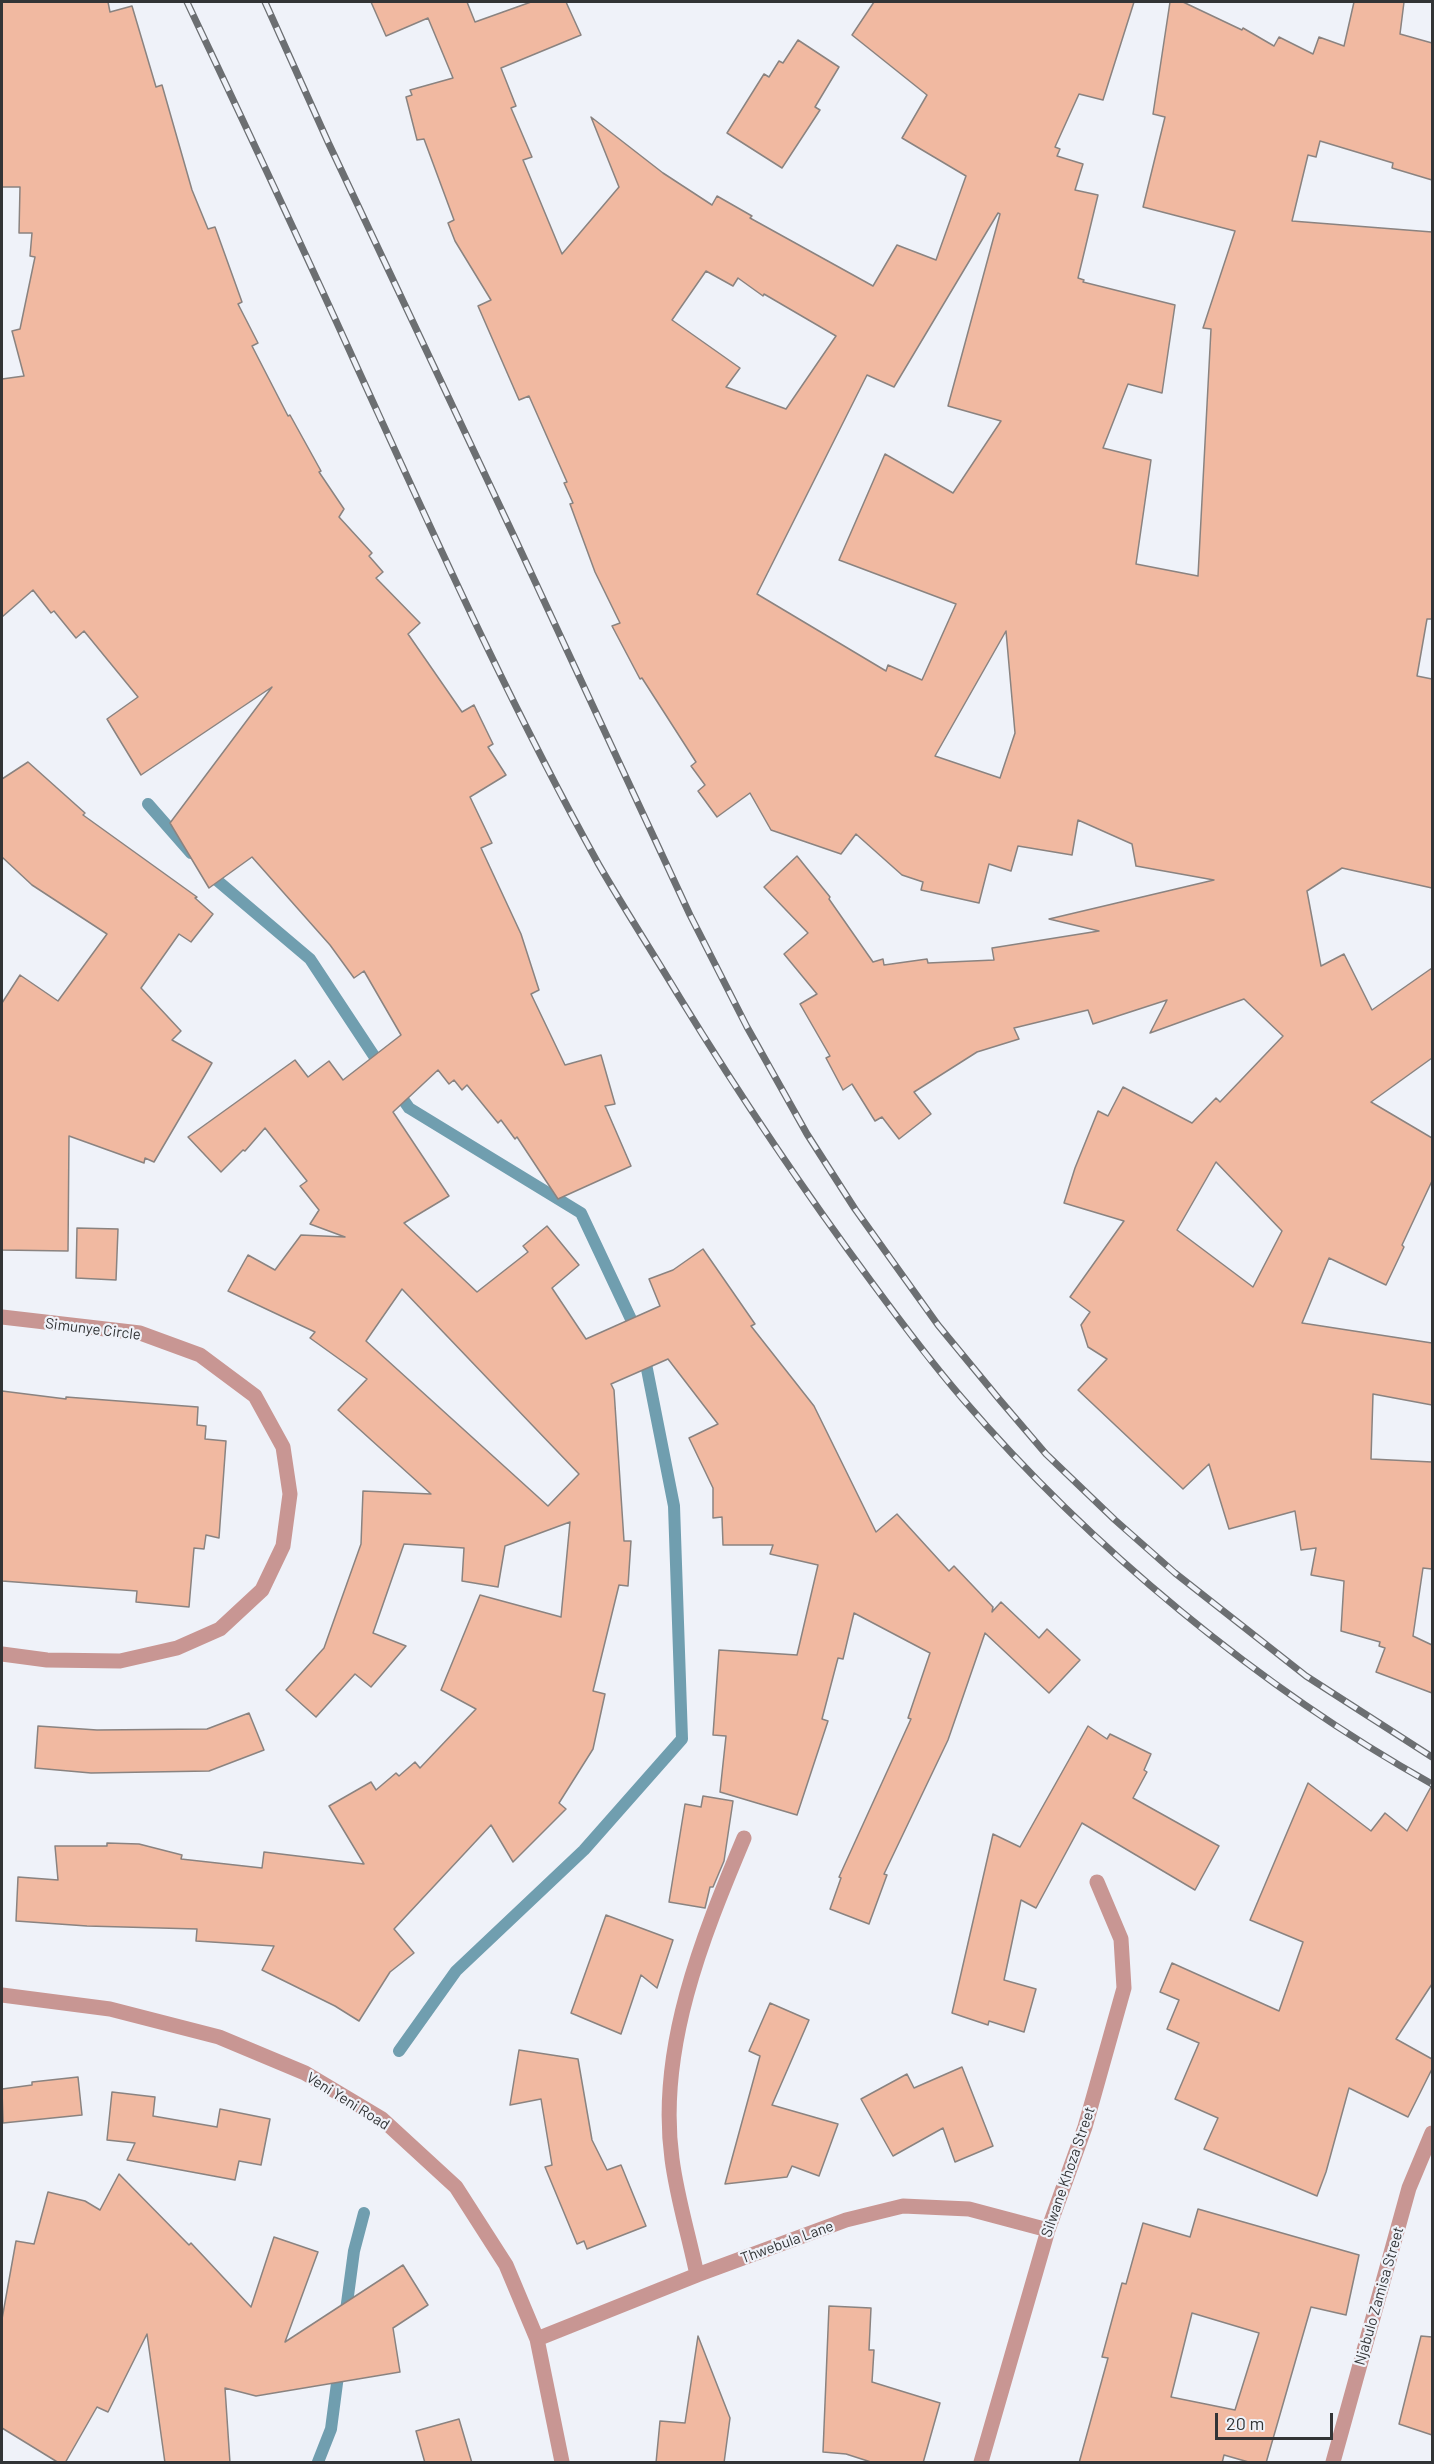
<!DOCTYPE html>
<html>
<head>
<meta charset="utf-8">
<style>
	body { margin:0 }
	#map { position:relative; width:1434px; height:2464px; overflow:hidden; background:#eff2f9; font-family:Barlow,sans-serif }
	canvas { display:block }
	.frame { position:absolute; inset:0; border:3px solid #323436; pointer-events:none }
	.scale { position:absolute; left:1215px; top:2413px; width:118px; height:27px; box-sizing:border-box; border:3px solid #323436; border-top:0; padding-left:8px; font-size:18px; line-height:21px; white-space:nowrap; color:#323436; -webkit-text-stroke:4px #eff2f9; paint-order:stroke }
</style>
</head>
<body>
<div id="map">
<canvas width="1434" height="2464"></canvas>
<div class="frame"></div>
<div class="scale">20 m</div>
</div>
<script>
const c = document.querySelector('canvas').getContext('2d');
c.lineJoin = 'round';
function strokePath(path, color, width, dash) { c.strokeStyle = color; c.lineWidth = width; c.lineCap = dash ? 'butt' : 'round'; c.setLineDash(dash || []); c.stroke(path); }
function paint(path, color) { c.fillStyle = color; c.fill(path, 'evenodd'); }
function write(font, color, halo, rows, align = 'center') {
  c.font = font + ' Barlow,sans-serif'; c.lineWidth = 4.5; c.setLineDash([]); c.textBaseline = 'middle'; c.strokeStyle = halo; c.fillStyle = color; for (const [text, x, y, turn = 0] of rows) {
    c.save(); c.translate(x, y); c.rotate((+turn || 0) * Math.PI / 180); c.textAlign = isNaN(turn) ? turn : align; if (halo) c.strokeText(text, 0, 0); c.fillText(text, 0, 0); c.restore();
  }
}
const stream = new Path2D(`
	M148,804L191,853
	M206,871L310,959L382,1068
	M395,1088L409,1108L581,1213L637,1332
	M399,2051L456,1971L584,1850L682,1739L674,1506L644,1354
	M345,2318L354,2251L364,2213
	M318,2462L331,2429L339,2368`);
const building = new Path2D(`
	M2,2H108L110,12L132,6L156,87L162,85L192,190L208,229L215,227L242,302L238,304L258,343L252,346L288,416L290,415L321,471L319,472L344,509L339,517L372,553L369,556L383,572L376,578L420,623L408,634L462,712L474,705L493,744L488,747L506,775L470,797L492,843L481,848L521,934L539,990L531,994L565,1065L601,1055L615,1104L605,1106L631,1166L558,1199L517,1137L515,1139L501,1120L498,1123L467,1085L462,1090L454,1080L449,1084L438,1070L393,1112L449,1196L404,1223L477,1292L528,1252L523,1246L547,1226L579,1265L552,1288L586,1339L660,1306L649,1279L673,1270L703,1249L755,1324L751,1326L814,1406L876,1532L897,1514L949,1571L954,1566L993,1607L992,1612L1001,1602L1039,1638L1047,1629L1080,1660L1049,1693L985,1633L948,1740L884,1874L887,1875L869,1924L830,1909L841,1878L839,1877L911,1719L908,1718L930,1653L854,1613L843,1659L838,1658L822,1719L828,1721L797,1815L720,1792L726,1736L713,1735L719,1650L797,1655L818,1565L770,1554L773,1545H723L722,1517L713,1518V1488L689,1438L718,1424L668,1359L611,1384L614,1390L624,1541H631L628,1586L619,1585L593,1691L605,1694L593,1749L559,1803L566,1809L513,1862L491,1825L394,1929L414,1953L390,1972L359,2021L335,2006L262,1970L274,1946L196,1941L197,1929L87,1926L16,1921L18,1877L58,1880L55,1846H107V1843L139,1844L182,1855L181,1859L262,1868L264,1852L364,1864L329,1806L371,1782L376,1790L396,1773L399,1776L415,1762L420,1768L476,1709L441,1690L480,1595L561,1617L570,1522L505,1546L498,1587L462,1581L464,1548L404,1544L373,1633L406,1646L371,1687L355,1674L316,1717L286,1690L324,1648L361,1544L363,1491L431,1494L338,1410L367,1379L310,1338L315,1332L228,1291L248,1255L275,1270L301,1235L345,1237L310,1224L319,1210L300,1186L307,1181L265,1128L245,1151L243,1150L221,1172L188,1137L295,1060L308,1077L329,1061L343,1080L401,1035L364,971L354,978L330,945L252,857L209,888L170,823L272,687L141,775L107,719L138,697L84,631L76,638L54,611L51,613L33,590L2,617V379L24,376L12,331L20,329L35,257L30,256L32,233H19L20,187H2ZM402,1289L579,1474L548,1506L366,1341Z
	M371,2H467L475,22L531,2H566L581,35L501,68L516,106L511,108L532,157L523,160L562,254L619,187L591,117L663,173L712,205L717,196L752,216L750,218L873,286L897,245L936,260L966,176L902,138L927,95L852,35L874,2H1134L1103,100L1079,94L1055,147L1060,149L1057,156L1083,164L1075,190L1098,195L1078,278L1084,280L1083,282L1175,305L1162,393L1128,384L1103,448L1151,460L1136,564L1198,576L1211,329L1203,328L1235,231L1143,207L1165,117L1153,114L1170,2H1183L1242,30L1243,28L1274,46L1279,37L1313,54L1319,37L1344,46L1354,2H1404L1400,34L1432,43V180L1392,168L1393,163L1320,141L1316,157L1308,155L1292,221L1432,232V619H1427L1417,676L1432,679V888L1342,868L1307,891L1321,966L1344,954L1372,1010L1432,968V1058L1371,1102L1432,1138V1181L1402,1245L1404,1247L1386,1285L1329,1258L1302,1323L1432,1343V1405L1373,1394L1371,1459L1432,1462V1569L1423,1568L1413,1636L1432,1645V1693L1376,1672L1385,1648L1379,1646L1380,1642L1341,1631L1344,1581L1311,1575L1316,1548L1301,1550L1295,1511L1229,1529L1209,1464L1183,1489L1078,1390L1107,1359L1088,1347L1081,1325L1090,1312L1070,1297L1124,1221L1064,1203L1075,1168L1098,1111L1108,1116L1123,1087L1192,1123L1216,1098L1220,1102L1283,1036L1244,999L1150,1033L1167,1000L1093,1024L1088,1010L1014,1028L1019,1039L977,1052L914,1092L931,1114L899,1139L882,1117L875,1121L852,1084L843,1090L826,1058L830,1056L800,1004L817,994L784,954L808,933L764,887L797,856L830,897L829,899L873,962L883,959L884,965L927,959L928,963L994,960L992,948L1099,931L1049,919L1214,880L1136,866L1132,844L1078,820L1072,855L1018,846L1011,871L989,864L979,903L921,890L923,882L902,875L856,834L841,854L771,830L750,793L717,817L698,791L705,785L691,766L696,762L642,678L640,679L612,626L620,623L595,572L570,504L573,503L564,483L567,482L529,396L519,400L478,306L491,300L455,241L448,223L454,220L424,139L417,140L406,97L412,95L410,90L453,78L428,18L386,36ZM998,213L1000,214L948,406L1001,421L953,493L885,454L839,560L956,604L922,680L888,665L886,671L757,594L867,375L894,387ZM706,271L733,286L738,278L763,296L764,294L836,336L786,409L726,387L740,368L672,320ZM1006,631L1015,733L1000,778L935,756ZM1216,1162L1282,1231L1253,1287L1177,1230Z
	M798,40L839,67L815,107L820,110L782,168L727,133L764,74L769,77L779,61L783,63Z
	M28,762L85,813L83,815L197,897L195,898L213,914L191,942L179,934L141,988L181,1031L172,1040L212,1063L154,1162L145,1158L144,1163L69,1136L68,1251L2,1250V1003L20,975L58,1001L107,934L32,885L2,857V779Z
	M77,1228L118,1229L116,1280L76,1278Z
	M2,1391L66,1399V1397L198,1407L197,1425L206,1426L205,1439L226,1441L219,1538L206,1535L204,1549L194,1548L189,1607L136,1602L137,1591L2,1581Z
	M249,1713L264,1750L209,1771L91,1773L35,1768L38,1726L97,1730L207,1729Z
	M1088,1726L1107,1739L1110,1734L1151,1754L1144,1770L1147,1772L1133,1798L1219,1846L1195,1890L1082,1823L1036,1908L1021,1900L1004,1980L1036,1989L1024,2032L989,2021L988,2025L952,2013L993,1834L1020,1847Z
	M1308,1783L1371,1831L1385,1813L1407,1831L1432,1785V1984L1396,2039L1432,2059V2069L1408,2117L1349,2088L1326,2172L1317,2196L1204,2149L1218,2118L1175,2099L1199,2043L1167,2029L1179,2000L1160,1992L1172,1963L1279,2011L1303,1942L1250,1920Z
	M703,1796L733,1801L724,1861L713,1887H710L705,1908L669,1902L685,1804L701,1807Z
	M606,1915L673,1940L657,1988L641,1975L621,2034L571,2013Z
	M770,2003L809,2020L772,2105L838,2124L819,2176L792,2166L787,2177L725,2184L760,2056L749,2051Z
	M519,2050L578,2059L592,2140L607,2170L621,2165L646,2226L587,2249L584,2241L577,2244L545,2167L552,2165L541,2099L510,2105Z
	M962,2067L993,2146L955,2162L943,2128L893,2156L861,2099L907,2074L914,2088Z
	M78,2077L82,2115L3,2123L2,2089L32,2085V2082Z
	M112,2092L155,2097L153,2116L217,2127L220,2109L270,2119L261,2165L239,2161L235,2180L127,2160L135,2143L107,2140Z
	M119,2174L189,2245L191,2243L251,2307L274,2237L318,2252L285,2342L403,2265L428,2305L393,2328L400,2372L256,2396L225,2388L230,2463H165L147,2334L108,2412L97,2407L65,2463H59L2,2428V2319L16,2241L34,2244L48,2192L85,2201L100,2210Z
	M1198,2209L1359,2255L1346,2315L1311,2307L1266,2463H1252L1224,2455L1222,2463H1079L1108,2358L1102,2357L1122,2283L1126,2284L1143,2223L1190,2237ZM1192,2313L1259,2333L1235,2410L1171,2397Z
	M829,2306L871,2308L869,2350H874L872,2382L940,2403L923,2463H874L846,2454L823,2452Z
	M698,2336L730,2418L724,2463H656L660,2421L685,2423Z
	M1421,2336L1432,2337V2435L1399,2424Z
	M459,2419L472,2463H425L416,2431Z`);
const minor = new Path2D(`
	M2,1317L140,1333L200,1355L255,1396L283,1447L290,1494L283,1546L262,1590L220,1629L177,1648L120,1661L47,1660L2,1654
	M2,1995L110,2009L219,2037L305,2073L382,2119L456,2187L506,2265L537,2339L562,2462
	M697,2275C689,2236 677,2198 672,2159C657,2049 702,1938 744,1838
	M537,2339L697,2275L846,2220L903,2206L969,2209L1048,2230
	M981,2462L1048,2230L1085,2127L1124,1988L1121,1939L1097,1882
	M1333,2462L1409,2188L1432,2133`);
const rail = new Path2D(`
	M187,2C244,123 301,243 356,365C433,533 509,703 599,865C625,910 653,953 680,998C740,1096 804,1191 873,1284C901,1322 930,1361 962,1398C1090,1547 1260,1688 1432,1784
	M265,2L328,142L512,532L690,915L747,1027L807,1134L855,1209L938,1325L999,1399L1046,1454L1115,1520L1175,1573L1306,1676L1432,1757`);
const streetNames = [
	["Simunye Circle",93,1329,7],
	["Veni Yeni Road",348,2101,32],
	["Silwane Khoza Street",1068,2172,-71],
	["Thwebula Lane",787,2242,-20],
	["Njabulo Zamisa Street",1379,2296,-74]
];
strokePath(stream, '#709eaf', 12);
paint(building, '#f1b9a1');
strokePath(building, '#8a8380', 1.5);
strokePath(minor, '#c89693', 15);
strokePath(rail, '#6c6f72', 7);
strokePath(rail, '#eff2f9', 4.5, [14]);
write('15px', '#323436', '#eff2f9', streetNames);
</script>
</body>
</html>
